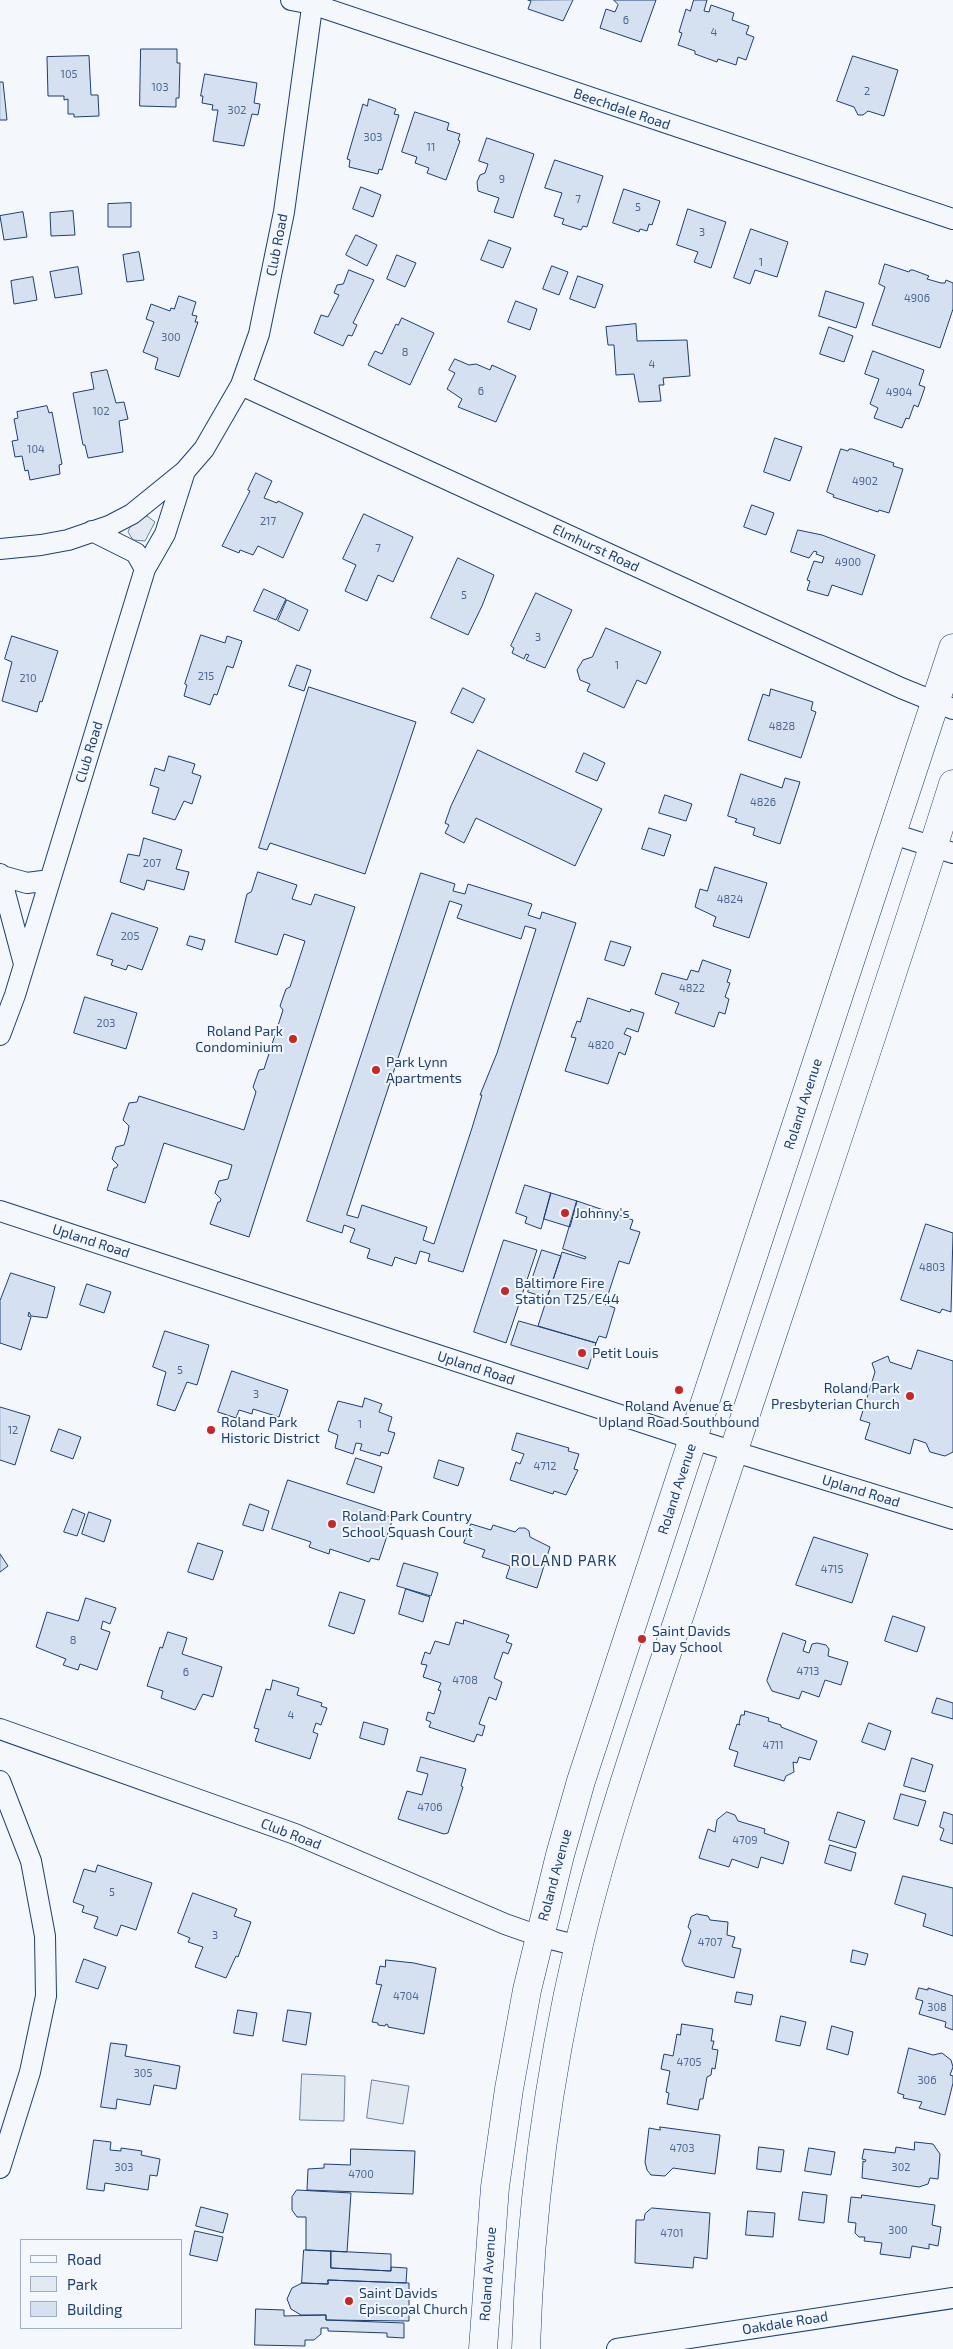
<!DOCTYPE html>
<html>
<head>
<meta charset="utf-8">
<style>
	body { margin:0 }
	#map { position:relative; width:953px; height:2349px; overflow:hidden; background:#f4f7fb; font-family:"Exo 2",sans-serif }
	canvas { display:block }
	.legend { position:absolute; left:20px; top:2239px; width:162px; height:90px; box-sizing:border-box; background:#f4f7fb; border:1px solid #9eadc5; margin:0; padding:6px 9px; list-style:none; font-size:15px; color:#1d3f73 }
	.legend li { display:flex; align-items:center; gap:10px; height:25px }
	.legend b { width:25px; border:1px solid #9eadc5 }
</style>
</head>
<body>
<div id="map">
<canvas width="953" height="2349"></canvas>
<ul class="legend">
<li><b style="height:6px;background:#f4f7fb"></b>Road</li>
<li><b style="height:14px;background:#e3e9f0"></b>Park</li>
<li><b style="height:14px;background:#d5e0f0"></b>Building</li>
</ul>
</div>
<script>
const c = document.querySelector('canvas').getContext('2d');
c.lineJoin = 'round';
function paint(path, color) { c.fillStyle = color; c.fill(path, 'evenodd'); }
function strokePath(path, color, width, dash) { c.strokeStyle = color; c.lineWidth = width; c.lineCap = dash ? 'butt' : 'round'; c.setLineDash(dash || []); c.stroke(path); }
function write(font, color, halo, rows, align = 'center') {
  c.font = font + ' "Exo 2",sans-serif'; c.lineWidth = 4; c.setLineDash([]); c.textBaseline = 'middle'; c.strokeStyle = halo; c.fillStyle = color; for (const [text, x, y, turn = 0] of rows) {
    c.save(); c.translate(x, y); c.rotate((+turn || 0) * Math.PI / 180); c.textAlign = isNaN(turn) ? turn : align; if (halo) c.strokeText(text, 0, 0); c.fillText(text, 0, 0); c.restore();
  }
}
const green = new Path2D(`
	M147,516L155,522L145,541L133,540L128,532C131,523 137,518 147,516Z
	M302,2074L345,2076L344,2121L300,2120Z
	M372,2080L409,2086L403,2124L367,2118Z`);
const building = new Path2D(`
	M573,0L563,21L528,9L531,1L528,0Z
	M614,0H656L641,42L600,28L606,9L615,12L618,5Z
	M694,0H707L704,11L709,12L711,5L734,13L732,20L749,26L746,34L754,37L746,60L738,57L736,65L718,59L717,62L695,54V51L678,45L682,33L679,32L686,9L690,11Z
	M141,49H177V63H180L179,98H176V107L140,106Z
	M89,56L91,95H98L99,116L74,117V114H68V99L64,100V96H48L47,57Z
	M853,56L898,70L884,116L868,111L863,115H858L854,107L837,101Z
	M205,74L257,83L254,103L260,104L258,115L252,114L244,146L213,141L218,110H212L213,105L202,103L203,96H201Z
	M0,82H3L7,120H0Z
	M369,99L396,109L394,114L399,115L382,170L379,169L378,174L349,167L350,160L347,159L363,104L367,106Z
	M415,112L449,123L447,130L460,134L458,140L460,141L446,180L427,173L429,168L415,163L417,157L402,152Z
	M487,138L534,154L513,218L494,212L499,198L478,191L477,182L480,175L485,173L488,164L479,161Z
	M555,160L603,176L587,227L583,226L581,230L562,224L564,219L554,216L562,193L545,188Z
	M361,187L381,195L373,217L353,209Z
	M624,189L660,201L652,225L649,224L647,231L640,229L639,232L613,223Z
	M131,203V227H108V204Z
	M688,209L726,222L711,268L694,262L698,252L677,245Z
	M73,211L75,235L51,236L50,213Z
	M23,212L27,237L4,240L0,216Z
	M751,229L788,242L777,277L755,270L750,284L734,278Z
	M356,235L377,245L367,266L346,255Z
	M489,240L511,248L503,268L481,260Z
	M139,252L144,280L127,282L123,255Z
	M397,255L416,263L405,287L387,279Z
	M885,264L909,272L910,270H913L929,276L927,279L941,283H945L946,280L953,283V309L940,348L872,325L885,287L879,284Z
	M552,266L568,272L559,295L543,289Z
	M78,267L82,294L55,298L50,272Z
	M349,270L374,280L353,323L357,325L352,336L348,335L343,346L314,333L321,315L328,317L339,295L334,293L337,285L343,284Z
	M578,276L603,285L595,308L570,299Z
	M33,277L37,300L14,304L11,281Z
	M826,291L864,303L856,328L819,316Z
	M179,296L196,302L192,315L197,316L195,322H198L179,377L155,369L158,358L143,352L154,322L146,319L151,304L170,311L171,308L174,309Z
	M516,301L537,309L530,330L508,322Z
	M402,318L434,333L410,385L368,365L375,351L382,354L396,324L398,325Z
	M636,324L637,341L687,340L690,376L663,378L664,385H659L661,401L639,402L634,374L616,375L614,345H608L606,327Z
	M829,327L853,336L844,362L820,354Z
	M873,351L924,370L919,385L925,387L922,396L918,407L914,405L909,419L906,418L902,428L874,418L878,408L870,404L879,379L865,374Z
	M455,359L469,365L476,364L490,370L492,365L516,376L496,422L458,407L462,399L447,389L455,373L449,370Z
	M107,370L116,403L124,402L128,419L119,421L123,452L88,458L85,445H83L73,393L94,389L91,373Z
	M47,406L49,413L52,412L62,464L59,465L60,474L30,480L28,470L25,471L22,456L15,457L12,441L18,440L14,419L18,418L17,412Z
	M775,438L802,447L790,481L764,472Z
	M841,449L848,451L849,449H852L894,463L893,466L903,469L889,513L879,510L878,512L833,497L834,495L827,492Z
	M256,473L272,481L264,498L277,503L278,501L303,513L283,558L258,546L253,555L240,550L239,553L222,546L250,491L248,490Z
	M752,505L774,513L766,535L744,527Z
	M364,514L413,537L393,582L378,575L367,601L345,591L356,565L343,559Z
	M798,530L822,535L875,555L862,595L832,585L828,596L807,590L810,581L807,580L814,561L822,563L824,557L816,554L817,552L814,551L809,558L791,552Z
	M458,558L494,575L482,606L468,635L431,618Z
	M264,589L286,599L276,620L254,611Z
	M536,593L572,610L545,668L526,660L529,655L526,654L524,659L512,653L514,648L511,646Z
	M287,600L308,610L299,631L278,621Z
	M606,628L661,652L646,684L637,680L624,708L587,691L590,684L580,680L577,670L583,660L592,657Z
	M201,635L225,643L227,636L242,641L233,668L227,666L217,695L214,694L210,705L184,696L187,685L185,684Z
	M12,636L58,651L42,702L40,701L37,712L2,701L12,662L5,659Z
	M297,665L311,670L304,691L289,686Z
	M309,687L416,722L365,874L270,843L267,850L259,848Z
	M463,688L485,699L473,723L451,713Z
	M771,689L813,702L811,710L816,712L801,758L748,740L763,694L769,696Z
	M478,750L602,809L575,866L476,818L464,843L445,833L449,825L445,823L451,806Z
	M584,753L605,763L597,781L576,772Z
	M169,756L195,764L192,773L201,776L192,804L184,801L175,820L152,813L159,788L150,785L155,768L164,771Z
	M741,774L782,788L785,778L800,782L780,844L753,835L755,828L735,822L737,819L728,816Z
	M665,795L692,804L686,821L659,813Z
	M649,828L671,835L664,856L642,849Z
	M144,838L182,850L176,869L189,872L184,890L147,880L144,890L120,882L128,854L139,856Z
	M715,867L767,883L749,938L713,926L716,917L695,907L700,889L707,891Z
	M258,872L297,885L292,899L311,905L315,894L355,907L249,1237L210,1224L218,1202H220L221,1199L215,1193L219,1181L228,1179L232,1165L164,1143L145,1203L107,1190L114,1168H116L118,1165L112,1159L116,1147L124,1145L128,1132L129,1126L123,1120L129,1103L137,1102L139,1096L244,1130L256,1092L253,1087L259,1070L264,1069L283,1010L280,1006L286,989L290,987L305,941L284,934L277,955L235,942L247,894L251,892Z
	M421,873L455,884L453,891L465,894L468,884L532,904L528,915L540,919L542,912L576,923L463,1272L428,1261L430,1254L420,1251L416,1264L395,1257L392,1266L367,1258L370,1249L350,1242L355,1229L344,1225L342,1233L307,1221ZM450,901L462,905L457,918L521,939L525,926L536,929L497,1053L480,1095H482L472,1128L434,1244L423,1240L427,1227L362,1205L358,1218L347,1215Z
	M112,913L158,928L142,970L128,965L126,970L111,965L113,960L97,955Z
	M190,936L205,940L202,950L187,945Z
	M611,941L631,947L624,966L605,960Z
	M703,960L731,970L727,982L730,983L725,997L729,999L725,1014L719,1012L714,1027L675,1013L679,1003L655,994L662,973L687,980L691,970L698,972Z
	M85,997L137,1013L126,1049L74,1033Z
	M588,998L630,1012L631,1009L644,1013L638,1032L627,1028L624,1034L631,1037L625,1055L619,1052L608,1084L565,1071L576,1038L571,1037L577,1021L580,1022Z
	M525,1185L551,1193L541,1229L525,1223L527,1217L516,1213Z
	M551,1193L577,1201L570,1227L544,1219Z
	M577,1201L633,1220L630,1229L640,1232L629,1264L619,1261L605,1304L615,1308L606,1338L599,1336L596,1343L538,1326L562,1252L585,1259L586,1257L563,1249Z
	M926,1224L953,1233L951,1312L942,1309L940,1313L901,1300Z
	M504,1240L537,1250L506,1343L474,1332Z
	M542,1250L561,1256L547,1298L528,1292Z
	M11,1273L55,1287L47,1318L31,1316L29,1312L28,1316L31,1317L21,1350L0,1343V1301Z
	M87,1284L111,1292L104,1313L80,1305Z
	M519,1321L596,1343L588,1369L511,1345Z
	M165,1331L209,1345L197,1385L187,1382L175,1411L157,1405L166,1372L153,1367Z
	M918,1350L953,1361V1452L945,1456L930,1452L926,1443L914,1439L910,1454L865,1439L870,1423L860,1420L875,1372L872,1363L888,1356L890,1362L911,1369Z
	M232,1371L288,1390L279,1417L253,1409L252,1414L239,1410L236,1418L218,1412Z
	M365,1398L382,1404L379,1412L392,1417L388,1431L395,1433L388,1454L381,1452L380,1456L360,1450L362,1444L356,1443L353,1454L335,1448L338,1435L328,1431L338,1401L362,1407Z
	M0,1407L30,1416L15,1465L0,1460Z
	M59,1429L81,1437L73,1459L51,1451Z
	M517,1433L569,1448L568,1451L579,1454L574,1469L578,1470L566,1495L554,1491L553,1494L510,1480L516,1462L520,1464L524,1454L512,1450Z
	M356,1458L382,1467L374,1493L347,1484Z
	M439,1460L464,1468L458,1486L434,1478Z
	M288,1480L386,1512L385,1515L393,1518L379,1560L371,1558L369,1562L330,1549L329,1554L309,1547L311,1542L272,1529Z
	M250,1504L269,1511L263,1531L243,1525Z
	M73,1509L85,1514L77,1536L64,1532Z
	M89,1512L111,1520L104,1542L82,1534Z
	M471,1524L491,1530L493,1525L515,1532L519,1528H525L529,1531L530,1537L550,1547L537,1588L506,1578L510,1566L482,1557L485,1550L464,1543Z
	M814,1537L868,1554L852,1603L796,1585Z
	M198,1543L223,1551L213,1580L188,1572Z
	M0,1554L8,1566L0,1572Z
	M404,1563L438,1573L431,1596L397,1586Z
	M406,1589L430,1597L423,1622L399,1614Z
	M340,1592L365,1600L354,1634L329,1626Z
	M86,1598L116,1608L110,1624L103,1621L101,1629L110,1632L97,1670L80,1664L78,1670L63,1665L66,1659L36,1647L47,1612L78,1621Z
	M893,1616L925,1627L917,1652L885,1641Z
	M464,1620L509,1635L506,1642L512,1644L508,1654L503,1652L494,1678L502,1682L496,1700L489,1697L479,1724L485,1726L482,1736L477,1734L474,1742L429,1727L431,1722L426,1720L428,1712L434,1714L441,1691L438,1690L441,1683L423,1677L427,1665L421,1664L425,1652L430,1654L435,1641L449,1645L456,1622L463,1624Z
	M168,1632L187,1638L182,1654L222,1667L213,1697L203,1694L195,1710L161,1698L163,1691L147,1686L160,1647L162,1648Z
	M783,1633L806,1641L803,1651L809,1653L812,1644L817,1643L826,1645L829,1649L828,1656L848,1662L841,1685L825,1680L819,1697L802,1691L799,1699L772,1691L767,1681Z
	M273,1680L299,1688L297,1695L322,1703L321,1706L327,1708L321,1725L316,1723L313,1732L318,1734L310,1759L255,1741L259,1729L254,1728L266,1689L270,1690Z
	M937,1698L953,1703V1719L932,1713Z
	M745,1711L769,1718L768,1721L781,1725V1727L817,1741L810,1760L799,1757L797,1763L793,1762L794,1772L786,1776L784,1781L734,1766L738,1752L729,1749L737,1724L740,1725L739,1723L741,1715H744Z
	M364,1722L388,1729L384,1745L360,1738Z
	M869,1723L891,1731L885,1750L862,1742Z
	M421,1757L466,1769L461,1786L463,1787L448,1833L444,1834L398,1819L407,1791L422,1795L428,1774L417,1771Z
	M912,1758L933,1765L925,1792L904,1786Z
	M901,1794L926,1801L918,1826L894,1819Z
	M727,1812L735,1815L738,1821L765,1829L764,1833L789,1842L783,1864L761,1857L758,1868L732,1859L729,1867L699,1858L708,1829L715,1832L717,1820Z
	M838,1812L865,1821L856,1848L829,1840Z
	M944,1812L953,1815V1844L940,1840L944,1829L940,1827Z
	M830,1845L856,1853L851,1871L825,1863Z
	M98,1865L152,1883L136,1930L121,1925L117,1936L94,1928L98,1917L82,1912L84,1906L73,1902L84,1869L95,1872Z
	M903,1876L953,1888V1936L923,1926L926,1914L895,1904Z
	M193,1893L237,1909L234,1916L251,1922L238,1957L236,1956L226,1978L195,1967L203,1947L188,1942L190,1938L178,1933Z
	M697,1914L708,1916L710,1920L728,1922L727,1935L735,1937L732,1947L741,1949L734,1978L685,1966L682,1960L691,1931L688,1927L691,1917Z
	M853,1950L868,1954L865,1965L851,1962Z
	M84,1959L106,1967L98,1989L76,1982Z
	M386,1960L414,1963L436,1968L424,2034L388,2027V2025L386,2024L385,2026L378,2025V2023L372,2022L381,1987L382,1985L376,1984L380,1966L385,1967Z
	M919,1988L928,1990V1988L953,1996V2030L945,2027L946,2022L919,2014L923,2001L916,1999Z
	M737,1992L753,1995L751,2005L735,2002Z
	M238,2010L257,2013L253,2036L234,2033Z
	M288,2010L311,2013L306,2045L283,2041Z
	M781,2016L806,2022L800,2046L776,2041Z
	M682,2024L713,2029L711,2041H714L712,2049L718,2050L715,2069L712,2068L711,2075L707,2077L703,2099H700L698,2110L667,2104L669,2093L666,2092L670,2071L661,2069L664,2054L673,2056L677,2034L680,2035Z
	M832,2026L853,2032L848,2055L827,2049Z
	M111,2043L127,2045L125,2056L180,2066L176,2089L154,2085L150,2105L117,2099L116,2109L101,2107Z
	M909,2048L933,2055L942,2053L951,2060L953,2067L950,2075L953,2076V2083L945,2115L919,2108L922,2102L903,2098L904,2095L898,2093Z
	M660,2127L720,2135L715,2174L673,2168L665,2176L651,2175L647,2170L645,2162L649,2128L660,2130Z
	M94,2140L111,2142L110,2150L121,2151V2148L142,2151L141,2155L160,2159L157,2176L150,2175L148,2190L105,2183L104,2191L87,2189Z
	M915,2142L933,2144L940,2154L938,2179L930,2178L928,2184L919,2187L862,2178L863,2161L865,2162L866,2160L862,2159L864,2149L895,2153L896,2147L914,2150Z
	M759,2147L784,2150L781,2172L757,2169Z
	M809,2148L835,2152L831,2175L805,2171Z
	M351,2149L415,2151L413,2194L307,2190L308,2169L324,2168V2164L350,2165Z
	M297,2190L351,2193L347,2252L306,2250V2217H297L292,2210V2197Z
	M803,2192L827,2195L824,2223L799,2220Z
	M862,2195L935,2205L932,2225L941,2227L938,2246L929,2244V2249L912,2246L910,2258L880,2254L882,2243L864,2241L865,2237H859L855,2233L856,2223L848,2222L851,2197L861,2198Z
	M201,2207L228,2214L223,2233L196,2226Z
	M652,2208L710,2213L707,2259L694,2257L693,2268L635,2263L636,2220H644L645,2214Z
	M748,2211L775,2213L773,2237L746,2235Z
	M195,2231L223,2237L217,2261L190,2255Z
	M304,2250L331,2251V2268L391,2271V2267L407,2268L406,2283L328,2280V2284L302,2283Z
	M331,2251L391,2254V2271L331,2268Z
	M328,2280L409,2283V2321L326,2320V2315H301L291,2309L287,2299L292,2288L302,2283L328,2284Z
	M256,2309L284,2310V2316L326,2315V2320L404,2323V2338L387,2337V2333L328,2331V2328H321V2334L314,2340H305V2346L255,2345Z`);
const minor = new Path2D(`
	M291,0L312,4L953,219
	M241,385L901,688L953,709
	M92,531L136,553L145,569
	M0,549L41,545L68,540L109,526L132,514L185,471L204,449L241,385L259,334L284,212L313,0
	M893,834L953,853
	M0,874L24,964
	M2,876L27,883L50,880
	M0,1035L15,995L145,569L165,534L185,471
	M0,1211L693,1439L953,1519
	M0,1729L295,1834L505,1924L539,1936L579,1946
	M0,1781L31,1861L45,1936L46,1996L30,2072L0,2168
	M617,2349L953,2298`);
const primary = new Path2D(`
	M483,2349L495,2187L509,2089L527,1990L560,1855L581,1781L684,1466L953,648
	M526,2349C530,2212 548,2077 579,1944C612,1806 662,1672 705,1538C787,1287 874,1036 953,784`);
const markers = [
	[293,1039,5,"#c62828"],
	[376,1070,5,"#c62828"],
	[565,1213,5,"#c62828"],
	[505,1291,5,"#c62828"],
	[582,1353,5,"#c62828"],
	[679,1390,5,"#c62828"],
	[910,1396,5,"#c62828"],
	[211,1430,5,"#c62828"],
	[332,1524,5,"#c62828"],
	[642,1639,5,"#c62828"],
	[349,2301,5,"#c62828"]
];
const numberNames = [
	["6",626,20],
	["4",714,32],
	["105",69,74],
	["103",160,87],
	["2",867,91],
	["302",237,110],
	["303",373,137],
	["11",431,147],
	["9",502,179],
	["7",578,199],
	["5",638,207],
	["3",702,232],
	["1",761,262],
	["4906",917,298],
	["300",171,337],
	["8",405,352],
	["4",652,364],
	["6",481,391],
	["4904",899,392],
	["102",101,411],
	["104",36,449],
	["4902",865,481],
	["217",268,521],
	["7",378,548],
	["4900",848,562],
	["5",464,595],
	["3",538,637],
	["1",617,665],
	["215",206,676],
	["210",28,678],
	["4828",782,726],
	["4826",763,802],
	["207",152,863],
	["4824",730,899],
	["205",130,936],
	["4822",692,988],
	["203",106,1023],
	["4820",601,1045],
	["4803",932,1267],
	["5",180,1370],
	["3",256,1394],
	["1",360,1424],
	["12",13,1430],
	["4712",545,1466],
	["4715",832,1569],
	["8",73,1640],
	["4713",808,1671],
	["6",186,1672],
	["4708",465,1680],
	["4",291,1715],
	["4711",773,1745],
	["4706",430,1807],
	["4709",745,1840],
	["5",112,1892],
	["3",215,1935],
	["4707",710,1942],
	["4704",406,1996],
	["308",937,2007],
	["4705",689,2062],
	["305",143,2073],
	["306",927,2080],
	["4703",682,2148],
	["303",124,2167],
	["302",901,2167],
	["4700",361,2174],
	["300",898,2230],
	["4701",672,2233]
];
const streetNames = [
	["Beechdale Road",622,109,19],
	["Club Road",277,245,-79],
	["Elmhurst Road",596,548,25],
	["Club Road",89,752,-73],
	["Roland Avenue",803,1104,-72],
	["Upland Road",91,1241,18],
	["Upland Road",476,1368,18],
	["Roland Avenue",677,1489,-72],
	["Upland Road",861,1491,17],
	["Club Road",291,1834,21],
	["Roland Avenue",555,1875,-75],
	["Roland Avenue",488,2274,-86],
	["Oakdale Road",785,2323,-9]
];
const poiNames = [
	["Roland Park",283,1031,"right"],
	["Condominium",283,1047,"right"],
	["Park Lynn",386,1062],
	["Apartments",386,1078],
	["Johnny's",575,1213],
	["Baltimore Fire",515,1283],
	["Station T25/E44",515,1299],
	["Petit Louis",592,1353],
	["Roland Park",900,1388,"right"],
	["Presbyterian Church",900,1404,"right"],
	["Roland Avenue &",679,1406,"center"],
	["Upland Road Southbound",679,1422,"center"],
	["Roland Park",221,1422],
	["Historic District",221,1438],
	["Roland Park Country",342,1516],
	["School Squash Court",342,1532],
	["Saint Davids",652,1631],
	["Day School",652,1647],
	["Saint Davids",359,2293],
	["Episcopal Church",359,2309]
];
const neighbourhoodNames = [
	["ROLAND PARK",564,1561]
];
paint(green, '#e3e9f0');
strokePath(green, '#687fa3', 1);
paint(building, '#d5e0f0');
strokePath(building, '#1d3f73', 1);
strokePath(minor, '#1d3f73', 22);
strokePath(primary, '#1d3f73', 29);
strokePath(minor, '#f4f7fb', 20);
strokePath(primary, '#f4f7fb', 28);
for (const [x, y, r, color] of markers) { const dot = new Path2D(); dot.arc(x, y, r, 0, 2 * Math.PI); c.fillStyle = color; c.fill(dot); strokePath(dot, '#f4f7fb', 2); }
write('11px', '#4b6792', null, numberNames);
write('14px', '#1d3f73', '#f4f7fb', streetNames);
write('14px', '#1d3f73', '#f4f7fb', poiNames, 'left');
c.letterSpacing = '1px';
write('15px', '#1d3f73', '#f4f7fb', neighbourhoodNames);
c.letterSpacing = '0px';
</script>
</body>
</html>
